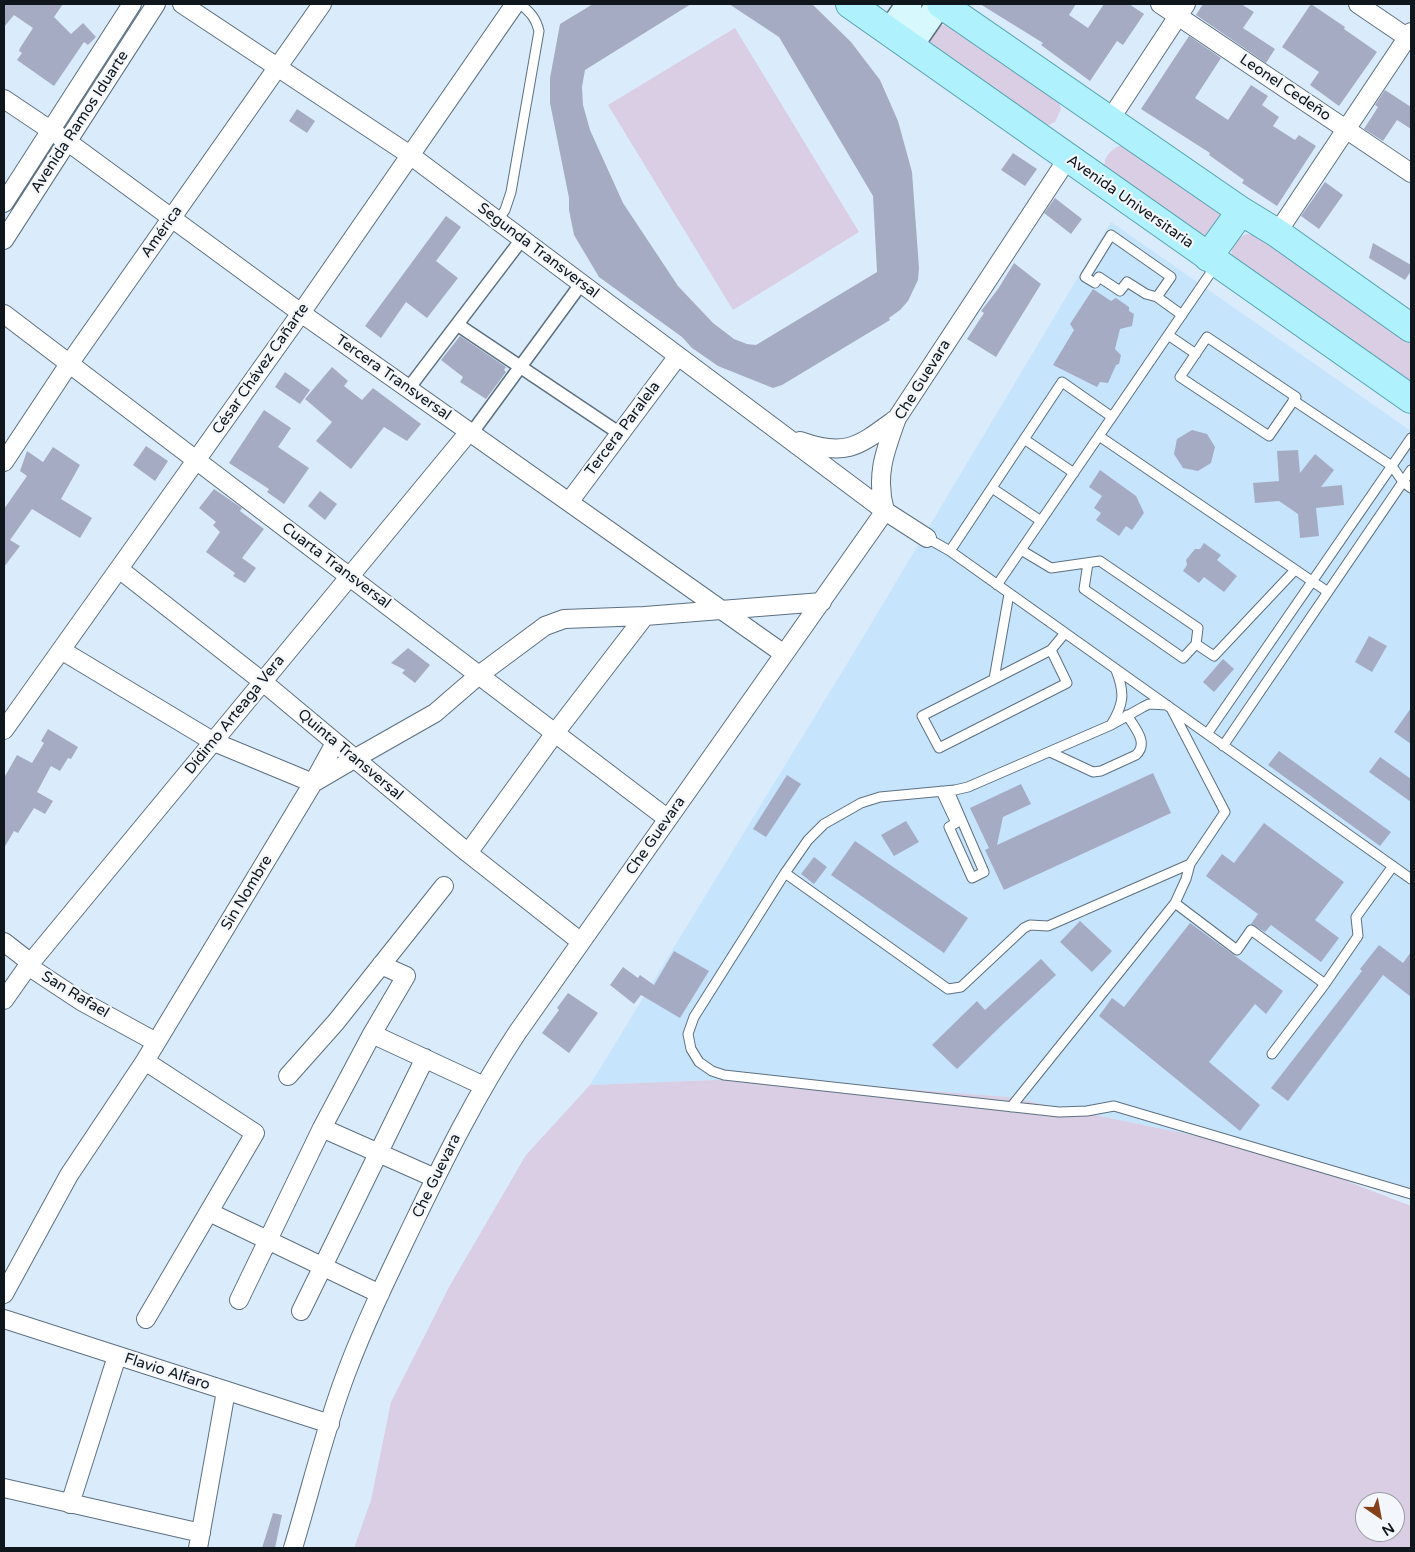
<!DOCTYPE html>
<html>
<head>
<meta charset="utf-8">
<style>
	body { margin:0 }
	#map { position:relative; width:1415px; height:1552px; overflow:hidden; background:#daecfb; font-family:"Varela Round",sans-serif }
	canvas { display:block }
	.frame { position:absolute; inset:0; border:5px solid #0f171d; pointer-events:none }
	.north { position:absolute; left:1355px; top:1492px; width:50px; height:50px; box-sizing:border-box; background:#f3f7fb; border:1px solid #989da2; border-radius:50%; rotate:147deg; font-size:14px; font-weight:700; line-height:20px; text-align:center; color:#0f171d }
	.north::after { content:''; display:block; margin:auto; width:18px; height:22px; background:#86411a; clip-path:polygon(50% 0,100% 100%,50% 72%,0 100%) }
</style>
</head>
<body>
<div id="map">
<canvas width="1415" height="1552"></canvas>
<div class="frame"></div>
<div class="north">N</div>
</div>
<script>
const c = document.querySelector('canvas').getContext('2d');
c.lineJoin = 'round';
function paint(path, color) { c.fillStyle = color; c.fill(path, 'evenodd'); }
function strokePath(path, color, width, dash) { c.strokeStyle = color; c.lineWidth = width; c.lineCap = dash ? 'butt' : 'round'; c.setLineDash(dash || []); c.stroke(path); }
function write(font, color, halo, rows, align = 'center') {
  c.font = font + ' "Varela Round",sans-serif'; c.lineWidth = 4.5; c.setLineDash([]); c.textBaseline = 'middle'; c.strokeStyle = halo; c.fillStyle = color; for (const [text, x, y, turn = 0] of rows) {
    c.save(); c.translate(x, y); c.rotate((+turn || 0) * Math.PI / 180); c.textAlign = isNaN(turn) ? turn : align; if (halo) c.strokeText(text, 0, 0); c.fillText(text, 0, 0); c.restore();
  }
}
const built = new Path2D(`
	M1111,222L1411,431V1199L1269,1151L1008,1097L763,1078L590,1085L859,644Z`);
const green = new Path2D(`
	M948,24L1058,100L1061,109L1055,122L1045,127L931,48C928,35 935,26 948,24Z
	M735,28L859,232L733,310L608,105Z
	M1122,145L1216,206L1222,215L1207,239L1105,171C1102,159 1110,149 1122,145Z
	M1246,234L1260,235L1411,340V379L1404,380L1231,257C1231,246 1236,239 1246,234Z
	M763,1078L1008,1097L1269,1151L1411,1206V1548H354L371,1500L391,1402L425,1335L449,1287L526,1155L590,1085ZM1365,1502H1395V1532H1365Z`);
const building = new Path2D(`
	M4,4H63L54,17L71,34L83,23L96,37L88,45L84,42L54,86L17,60L22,53L19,51L20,48L33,28L14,15L4,27Z
	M593,4H691L585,70L582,87L583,105L590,130L623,203L678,286L713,323L734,339L747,344L756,345L877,272L873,196L779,37L729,4H812L851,42L880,80L898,121L912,172L919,268L918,280L908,301L900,310L889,318L890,320L782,385L773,388L718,366L692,348L682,337L599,277L574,235L569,210V198L550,103V78L560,24Z
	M980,4H1076L1069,15L1088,28L1104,4H1129L1144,14L1123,45L1117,41L1090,81L1041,45L1043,43Z
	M1203,4H1241L1254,12L1243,28L1275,49L1266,63L1196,15Z
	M1311,4L1345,27L1344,29L1377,52L1339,106L1310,85L1319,72L1282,47Z
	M1189,36L1221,58L1195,98L1228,120L1251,85L1268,96L1262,105L1279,117L1273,126L1295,140L1299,135L1316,146L1277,206L1242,183L1244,180L1209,155L1210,153L1141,109Z
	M1385,90L1411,107V129L1397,120L1383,141L1364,129L1378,107L1375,105Z
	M297,109L315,121L307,133L289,121Z
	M1013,153L1037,169L1025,186L1001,170Z
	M1325,182L1343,195L1319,229L1301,216Z
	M1055,198L1082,219L1071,234L1044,213Z
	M446,216L461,227L436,261L458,278L427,318L406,302L381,338L365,326Z
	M1373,243L1411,265V271L1405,280L1369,258Z
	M1014,263L1041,284L996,357L967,339L984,313L981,311L998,289Z
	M1093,289L1111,301L1116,298L1129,307V311L1134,314L1132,326L1120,329L1115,349L1121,355L1119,364L1116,365L1108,383L1100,382L1097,387L1053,365L1074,330L1070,324Z
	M460,336L506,367L504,370L506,372L486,399L460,382L463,377L441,360Z
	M332,367L348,381L344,386L362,400L373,388L421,424L407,441L384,427L351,469L316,441L332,422L305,399Z
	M285,372L310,390L300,404L275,387Z
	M264,410L291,428L278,447L309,468L284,504L267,492L269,489L229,463Z
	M1192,430L1207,434L1215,447L1211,463L1198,471L1183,468L1174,454L1177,439Z
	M146,446L168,461L155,481L133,465Z
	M53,447L80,465L61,499L92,518L80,538L32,509L10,540L20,546L4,567V509L27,476L20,471L27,451L43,462Z
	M1298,450L1300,473L1315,454L1334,470L1321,487L1342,485L1344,505L1316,508L1319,536L1300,538L1298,514L1279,501L1255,503L1253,483L1279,481L1277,451Z
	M1100,470L1136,496L1144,513L1132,530L1126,526L1119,536L1096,520L1101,513L1094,508L1102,496L1089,487Z
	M214,489L242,508L240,511L264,529L242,558L256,568L245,583L233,576L235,573L206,552L220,532L213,525L216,522L199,508Z
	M320,491L337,504L325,520L308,506Z
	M1204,543L1221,555L1217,560L1237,576L1224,592L1204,577L1199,583L1183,571L1187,565L1186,560L1195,549H1200Z
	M1369,636L1387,646L1372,672L1355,662Z
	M408,648L430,665L415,683L402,673L405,670L391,663Z
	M1223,659L1234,669L1214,692L1203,682Z
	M1411,708V744L1394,732Z
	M48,729L78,747L71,759L68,758L60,771L51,766L37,792L53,801L45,814L34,808L18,833L14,831L4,848V778L17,755L32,763L44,743L41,741Z
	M1279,751L1391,832L1380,846L1268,765Z
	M1380,757L1411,779V802L1369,772Z
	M1153,773L1171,813L1004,890L985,850L989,848L970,808L1021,784L1031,804L1003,817L997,845Z
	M787,775L801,784L766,837L753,829Z
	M906,821L919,842L894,856L881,835Z
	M1264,823L1344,882L1315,920L1339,938L1321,962L1271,925L1265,932L1251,924L1258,914L1206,876L1222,854L1234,863Z
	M855,841L968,918L944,953L831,875Z
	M814,857L827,867L814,884L801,874Z
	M1080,921L1112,951L1092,972L1060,942Z
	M1190,923L1283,991L1266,1014L1255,1004L1209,1062L1260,1105L1240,1131L1099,1016L1112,998L1124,1007Z
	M1379,945L1403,963L1411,952V997L1383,975L1288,1101L1271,1088L1362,971L1360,969Z
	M674,951L709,971L680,1018L641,995L634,1004L610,985L623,967L638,978L640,975L654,985Z
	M1041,959L1056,975L1003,1024L957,1069L932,1045L977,1001L985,1010Z
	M568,993L598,1013L569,1053L542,1033L559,1010L557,1008Z
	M273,1513L282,1515L275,1548H262Z`);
const service = new Path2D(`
	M498,220L505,210L511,192L539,31C536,18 530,12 520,4
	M1157,297L1171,277L1111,235L1085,277L1095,283L1099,277L1120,291L1127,282L1146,294L1157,297L1182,315
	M1168,335L1196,354
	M1207,337L1296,397L1269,436L1180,377Z
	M1293,400L1392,466L1403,482L1411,488
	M1099,436L1328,592
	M1024,439L1074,473
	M992,488L1041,521
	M927,538L950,551L1411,879
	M1021,550L1051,568L1100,561L1198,628L1196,644
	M950,551L1062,382L1112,417
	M1088,563L1084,589L1183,658L1196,644L1214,656L1295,570
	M997,585L1216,265
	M1051,650L1067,683L939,748L922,716L1051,650L1065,633
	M994,679L1009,594
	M1167,705L1149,704L1143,707L1111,725L968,787L955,790L880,797L861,803L824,824L808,840L785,873L694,1017L688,1034L691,1049L699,1062L712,1071L724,1075L1059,1112L1087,1111L1114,1106L1411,1194
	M1111,725C1124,704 1125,693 1116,670
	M1207,734L1411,438
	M1223,746L1411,470
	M1050,752L1093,772L1101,771L1136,755C1149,743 1135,728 1127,715
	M941,791L956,823L949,827L972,878L984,872L949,791
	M785,873L948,989L961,987L1024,928L1030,925L1048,926L1190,864L1225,812L1172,710
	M1175,903L1237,950L1251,930L1325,984
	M1272,1054L1325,984L1358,936L1356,917L1393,866
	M1011,1107L1175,903L1186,879L1190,864`);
const pedestrian = new Path2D(`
	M458,325L619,433
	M408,389L522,239
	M471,434L581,284`);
const minor = new Path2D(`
	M182,4L410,155L885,511L927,538
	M1160,4L1411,173
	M1358,4L1411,40
	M4,99L68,142L301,313L784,654
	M1109,121L1186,4
	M4,203L132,4
	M1277,233L1411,32
	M4,240L156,4
	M4,314L668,819
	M800,441C847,458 860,445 897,418
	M4,462L69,364L322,4
	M569,502L678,356
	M885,511C875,476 885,451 897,418L1068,158
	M119,569L263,682L468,853L581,942
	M61,650L214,742L313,783L354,759L435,713L479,675L545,626L564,619L645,616L822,602
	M4,730L301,313L515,4
	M468,853L555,733L645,616
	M4,942L31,963L28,966L81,1001L156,1042
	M4,1000L28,966L469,432
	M372,1034L484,1086
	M145,1061L255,1133L146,1319
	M288,1076L336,1022L444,886
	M322,1128L435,1178
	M209,1212L380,1294
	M4,1294L69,1175L145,1061L313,783L335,743
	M239,1300L322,1128L372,1034L406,976L381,965
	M301,1311L425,1058
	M4,1319L330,1424
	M4,1488L201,1533
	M70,1504L117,1356
	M198,1548L226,1391
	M293,1548C311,1489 325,1428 347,1371C366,1321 389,1274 412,1226C444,1160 476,1095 517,1033L885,511`);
const secondary = new Path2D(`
	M890,32L909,4
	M910,46L939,4`);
const primary = new Path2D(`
	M850,4L1411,399
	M941,4L1241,211L1277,233L1411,328
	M1208,257L1241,211`);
const streetNames = [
	["Leonel Cedeño",1285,88,34],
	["Avenida Ramos Iduarte",80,122,-57],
	["Avenida Universitaria",1130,202,35],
	["América",162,232,-55],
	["Segunda Transversal",538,251,37],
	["César Chávez Cañarte",261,369,-55],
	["Tercera Transversal",393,378,35],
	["Che Guevara",923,380,-58],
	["Tercera Paralela",623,429,-53],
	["Cuarta Transversal",336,566,37],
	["Dídimo Arteaga Vera",235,715,-51],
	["Quinta Transversal",350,755,40],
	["Che Guevara",656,836,-55],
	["Sin Nombre",247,893,-59],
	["San Rafael",75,995,31],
	["Che Guevara",437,1176,-64],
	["Flavio Alfaro",167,1372,18]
];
paint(built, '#c6e4fc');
paint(green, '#d9cee3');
paint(building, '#a6abc4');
strokePath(service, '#5c7081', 11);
strokePath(pedestrian, '#5c7081', 15);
strokePath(minor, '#5c7081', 20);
strokePath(secondary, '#5c7081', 28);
strokePath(primary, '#54a0af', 30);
strokePath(service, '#fff', 9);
strokePath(pedestrian, '#fff', 12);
strokePath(minor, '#fff', 18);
strokePath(secondary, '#d7f9fe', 25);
strokePath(primary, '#aff2fe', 28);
write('15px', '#0f171d', '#f3f7fb', streetNames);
</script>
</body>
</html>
